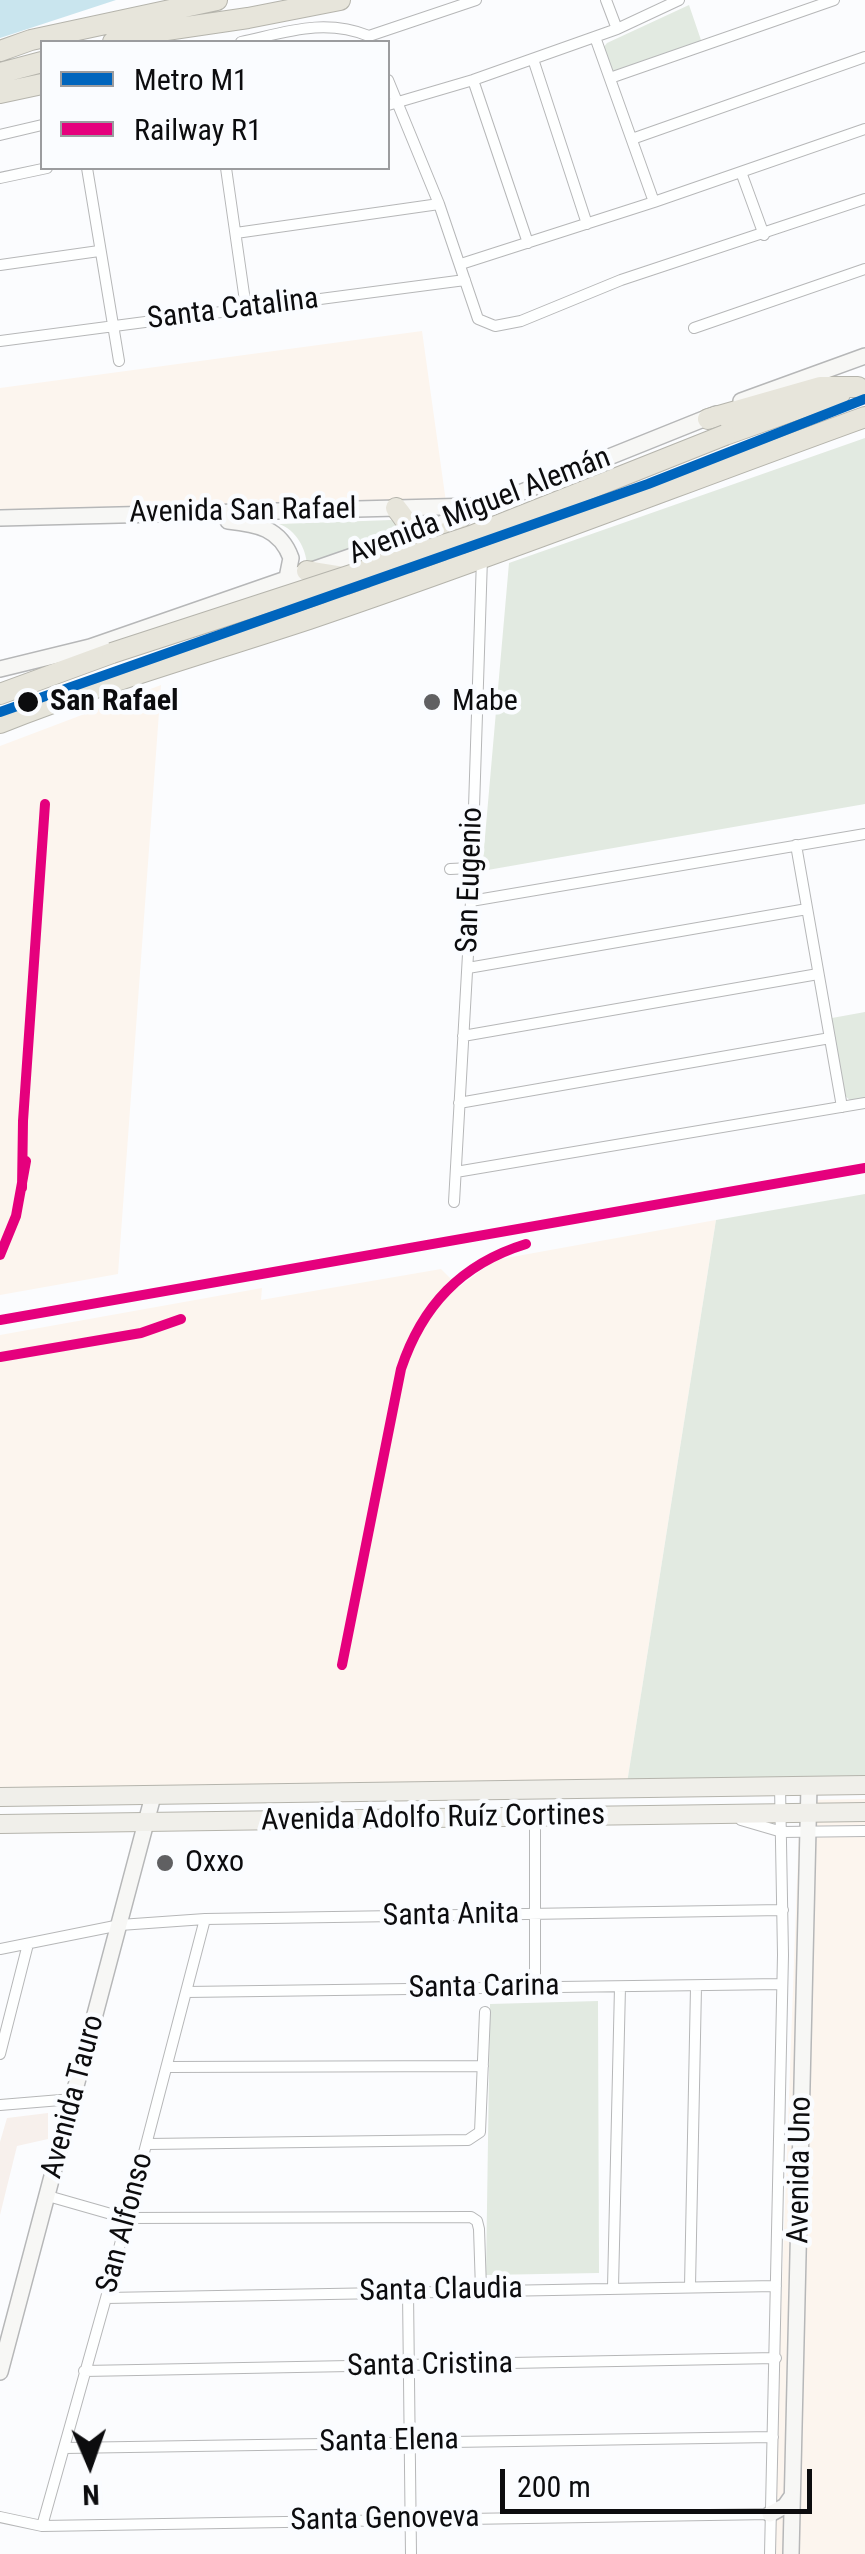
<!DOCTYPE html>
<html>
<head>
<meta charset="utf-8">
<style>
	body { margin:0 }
	#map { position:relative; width:865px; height:2554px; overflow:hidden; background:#fbfcfe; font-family:"Roboto Condensed",sans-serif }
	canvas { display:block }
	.legend { position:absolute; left:40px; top:40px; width:350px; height:130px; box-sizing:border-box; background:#fafcff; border:2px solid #9b9c9f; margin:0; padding:12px 18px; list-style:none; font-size:30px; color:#0c0c0e }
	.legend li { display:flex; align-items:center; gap:20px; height:50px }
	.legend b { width:50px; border:2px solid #9b9c9f }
	.north { position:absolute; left:40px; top:2414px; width:100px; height:100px; -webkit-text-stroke:8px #fafcff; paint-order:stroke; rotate:178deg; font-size:28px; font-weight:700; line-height:40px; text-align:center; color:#0c0c0e }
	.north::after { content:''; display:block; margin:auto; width:35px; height:45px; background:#0c0c0e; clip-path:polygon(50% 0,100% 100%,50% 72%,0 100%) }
	.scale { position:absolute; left:500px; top:2469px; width:312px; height:45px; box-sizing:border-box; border:5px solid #0c0c0e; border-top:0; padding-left:12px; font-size:30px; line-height:35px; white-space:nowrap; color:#0c0c0e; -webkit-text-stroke:8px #fafcff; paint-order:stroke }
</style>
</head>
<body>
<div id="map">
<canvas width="865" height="2554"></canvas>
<ul class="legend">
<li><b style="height:12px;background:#0065bd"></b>Metro M1</li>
<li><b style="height:12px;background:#e5007d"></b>Railway R1</li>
</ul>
<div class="north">N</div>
<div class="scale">200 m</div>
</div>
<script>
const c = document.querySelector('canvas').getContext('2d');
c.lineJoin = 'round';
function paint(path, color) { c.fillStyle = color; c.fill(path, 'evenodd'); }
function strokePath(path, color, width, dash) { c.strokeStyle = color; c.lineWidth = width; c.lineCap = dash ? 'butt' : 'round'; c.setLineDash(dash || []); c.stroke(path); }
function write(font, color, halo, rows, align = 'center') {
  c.font = font + ' "Roboto Condensed",sans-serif'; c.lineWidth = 9; c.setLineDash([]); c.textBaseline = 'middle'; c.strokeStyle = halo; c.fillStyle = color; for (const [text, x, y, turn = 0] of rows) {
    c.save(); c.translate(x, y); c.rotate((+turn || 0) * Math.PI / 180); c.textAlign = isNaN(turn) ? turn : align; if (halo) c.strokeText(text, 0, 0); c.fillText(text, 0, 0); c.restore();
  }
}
const commercial = new Path2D(`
	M48,2113V2139L17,2146L0,2215V2142L7,2118Z`);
const industrial = new Path2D(`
	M422,331L446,502L0,511V388Z
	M161,685L118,1274L0,1295V746Z
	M716,1220L627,1783L0,1792V1335L262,1288L261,1300L441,1269L459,1287L495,1260Z
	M865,1799V2554H772L800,1800Z`);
const green = new Path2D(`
	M689,5L702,43L615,74L611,72L603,48L607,43Z
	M865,438V804L482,871L509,563Z
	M391,520L397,522L404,532L307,565C306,548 296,530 279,524Z
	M865,1012V1098L851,1101L845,1096L832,1018Z
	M865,1194V1779L627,1783L716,1220Z
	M598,2001L599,2273L486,2275L490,2004Z`);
const water = new Path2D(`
	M0,0H116L0,38Z`);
const street = new Path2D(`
	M606,0L617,29
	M595,37L654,202
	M241,42C287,32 324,18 369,36L476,0
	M533,59L587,224
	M610,78L834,0
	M388,80L439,204L478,319L495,326L521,321L621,280L865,199
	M473,80L528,243
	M388,105L473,80L617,29L679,0
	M0,135L42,125
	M632,139L865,57
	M87,168L119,361
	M226,168L246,308
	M741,172L764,235
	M0,178L47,168
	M236,233L439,204
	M461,264L654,202L865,129
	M0,265L99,251
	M694,328L865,269
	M0,341L465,280
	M796,845L842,1107
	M450,869L472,868
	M471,901L865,834
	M468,968L807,909
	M463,1036L818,974
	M459,1103L830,1038
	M456,1172L865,1103
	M454,1202L471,901L482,558
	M741,1820L782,1832L865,1831
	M0,1949L120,1925L205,1919L783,1910
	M535,1987V1819
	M186,1992L782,1984
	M0,2054L28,1944
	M168,2067L483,2066
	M0,2105L73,2099
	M147,2144L468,2140L480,2132L485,2012
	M48,2196L125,2218L471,2217L477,2221L479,2229L481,2289
	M690,2286L696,1987
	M613,2287L620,1987
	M408,2292L411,2554
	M106,2298L776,2286
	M84,2371L776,2358
	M65,2448L773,2437
	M0,2517L42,2526L770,2514
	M42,2526L106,2298L205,1919
	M770,2554L783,1955L780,1786`);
const secondary = new Path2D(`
	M741,401L865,356
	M0,518L476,506
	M228,521C257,524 280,528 291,558L287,578
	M0,669L90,647L358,554L462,516L716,414
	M0,2372L153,1796
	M770,2514L785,2506L792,2496
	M791,2554L809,1786`);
const primary = new Path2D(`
	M0,1797L865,1785
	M0,1824L865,1812`);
const highway = new Path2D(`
	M113,42L146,33L248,18L340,0
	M0,51L31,40L217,0
	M0,73L42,62
	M0,93L42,84
	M708,419L820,387H858
	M725,435L840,394
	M454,554L447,546L445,536L462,516
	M307,571L338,576L341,588L335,598
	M378,581C417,564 425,543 396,508
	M0,694L112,653
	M0,723C101,683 206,653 309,619C496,556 680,484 865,417`);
const highwayBridge = new Path2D(`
	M112,653L471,536L725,435`);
const rail1 = new Path2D(`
	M22,1188L23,1121L45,804
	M0,1255L16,1216L26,1161
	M0,1320L865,1168
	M0,1357L141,1333L181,1319
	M342,1665L401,1369C422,1306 461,1264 526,1244`);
const metro1 = new Path2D(`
	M0,712L648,484L865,399`);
const markers = [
	[28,702,12,"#0c0c0e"],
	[432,702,10,"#606062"],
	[165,1863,10,"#606062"]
];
const streetNames = [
	["Santa Catalina",233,310,-7],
	["Avenida Miguel Alemán",480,507,-21],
	["Avenida San Rafael",243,512,-1],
	["San Eugenio",471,880,-88],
	["Avenida Adolfo Ruíz Cortines",433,1819,-1],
	["Santa Anita",451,1916,-1],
	["Santa Carina",484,1988,-1],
	["Avenida Tauro",74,2097,-75],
	["Avenida Uno",801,2170,-89],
	["San Alfonso",126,2223,-75],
	["Santa Claudia",441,2291,-1],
	["Santa Cristina",430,2366,-1],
	["Santa Elena",389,2442,-1],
	["Santa Genoveva",385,2520,-1]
];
const stopNames = [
	["San Rafael",50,702]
];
const poiNames = [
	["Mabe",452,702],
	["Oxxo",185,1863]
];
paint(commercial, '#f7f0ec');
paint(industrial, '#fcf5ee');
paint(green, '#e2eae1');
paint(water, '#c9e5ee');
strokePath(street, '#b6b7b8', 12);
strokePath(secondary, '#b6b7b8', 18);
strokePath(primary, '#b5b4ac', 20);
strokePath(highway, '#b5b4ac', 22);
strokePath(street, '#feffff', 10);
strokePath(secondary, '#f7f7f5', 15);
strokePath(primary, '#f0efea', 18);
strokePath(highway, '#e7e5db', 20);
strokePath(highwayBridge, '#b5b4ac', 22, []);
strokePath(highwayBridge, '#e7e5db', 20);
strokePath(rail1, '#e5007d', 10);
strokePath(metro1, '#0065bd', 10);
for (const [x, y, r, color] of markers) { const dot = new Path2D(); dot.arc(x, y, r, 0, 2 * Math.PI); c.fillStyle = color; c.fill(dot); strokePath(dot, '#fafcff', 4); }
write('30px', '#0c0c0e', '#fafcff', streetNames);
write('bold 30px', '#0c0c0e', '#fafcff', stopNames, 'left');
write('30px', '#0c0c0e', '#fafcff', poiNames, 'left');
</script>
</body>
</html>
